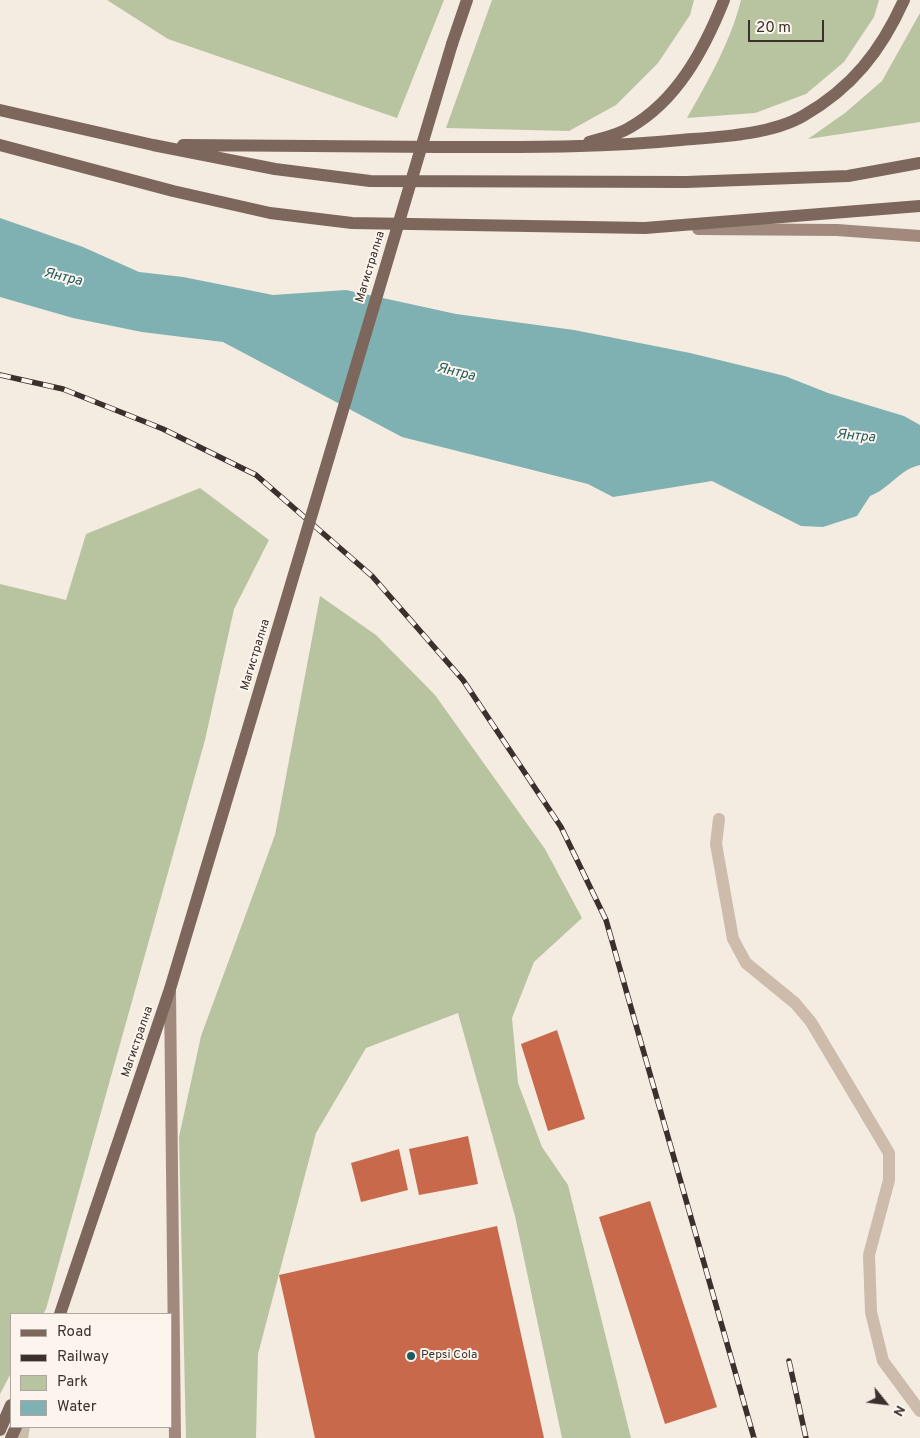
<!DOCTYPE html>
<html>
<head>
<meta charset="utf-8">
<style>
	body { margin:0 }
	#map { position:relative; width:920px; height:1438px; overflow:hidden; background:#f4ebe1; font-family:Overpass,sans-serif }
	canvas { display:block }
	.legend { position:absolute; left:10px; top:1313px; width:162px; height:115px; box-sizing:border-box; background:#fbf5ee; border:1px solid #aea6a0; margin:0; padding:6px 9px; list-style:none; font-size:15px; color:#3b302b }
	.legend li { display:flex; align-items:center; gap:10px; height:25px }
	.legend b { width:25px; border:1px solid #aea6a0 }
	.north { position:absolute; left:860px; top:1378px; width:50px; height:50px; -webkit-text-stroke:4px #fbf5ee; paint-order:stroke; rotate:119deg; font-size:14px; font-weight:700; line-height:20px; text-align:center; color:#3b302b }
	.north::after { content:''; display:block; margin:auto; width:18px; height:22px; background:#3b302b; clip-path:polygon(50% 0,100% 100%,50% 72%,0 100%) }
	.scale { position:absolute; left:748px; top:20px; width:76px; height:22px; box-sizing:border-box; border:2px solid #3b302b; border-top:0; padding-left:6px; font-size:15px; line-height:18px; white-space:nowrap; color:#3b302b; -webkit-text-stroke:4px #fbf5ee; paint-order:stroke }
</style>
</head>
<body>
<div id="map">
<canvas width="920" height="1438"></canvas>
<ul class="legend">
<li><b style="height:6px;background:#7d675c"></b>Road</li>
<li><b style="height:6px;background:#3b302b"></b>Railway</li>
<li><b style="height:14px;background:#b8c4a0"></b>Park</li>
<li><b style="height:14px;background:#7fb0b2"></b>Water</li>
</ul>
<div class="north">N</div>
<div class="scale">20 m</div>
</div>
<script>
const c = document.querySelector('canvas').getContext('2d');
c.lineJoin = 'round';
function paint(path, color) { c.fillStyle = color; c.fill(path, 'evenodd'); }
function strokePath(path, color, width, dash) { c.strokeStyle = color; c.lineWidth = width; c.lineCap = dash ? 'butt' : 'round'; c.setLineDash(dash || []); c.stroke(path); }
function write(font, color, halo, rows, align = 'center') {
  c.font = font + ' Overpass,sans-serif'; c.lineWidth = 4; c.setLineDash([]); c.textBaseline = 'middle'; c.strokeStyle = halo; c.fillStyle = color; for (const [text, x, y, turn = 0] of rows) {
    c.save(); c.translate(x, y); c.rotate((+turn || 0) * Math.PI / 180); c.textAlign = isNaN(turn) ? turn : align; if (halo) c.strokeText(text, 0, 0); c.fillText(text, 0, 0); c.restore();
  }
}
const green = new Path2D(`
	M107,0H444L397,118L168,39Z
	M492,0H694L690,15L658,63L616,105L569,131L446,128Z
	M741,0H879L874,17L844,62L806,94L755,113L687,118C708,81 731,41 741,0Z
	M920,13V122L808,139L845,113L882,81Z
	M200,488L269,540L234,609L205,740L46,1309L43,1314H11V1373L0,1394V584L66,600L86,534Z
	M320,596L376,635L435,695L545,849L582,918L534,962L512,1018L518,1083L542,1147L568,1185L631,1438H562L515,1216L458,1013L366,1048L316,1133L258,1354L256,1438H186L179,1137L201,1036L275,835Z`);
const water = new Path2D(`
	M0,218L83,247L139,272L183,277L273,295L346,290L456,314L574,330L690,353L785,376L828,393L904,416L920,425V465C900,469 889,489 870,496L857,516L823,527L801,526L712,481L613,497L588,484L402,437L223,342L142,332L73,318L0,297Z`);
const building = new Path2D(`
	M557,1030L585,1119L548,1131L521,1044Z
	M468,1136L478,1184L419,1195L409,1149Z
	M399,1149L408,1190L361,1202L351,1163Z
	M650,1201L717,1407L665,1424L599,1217Z
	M497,1226L544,1438H315L279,1275Z`);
const lane = new Path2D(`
	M719,819L716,844L733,939L746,963L795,1003L811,1022L889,1153V1180L869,1255L871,1312L883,1361L920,1411
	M22,1438L24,1427`);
const secondary = new Path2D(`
	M698,229L837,230L920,236
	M170,991L175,1438`);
const primary = new Path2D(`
	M452,44L467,0
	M0,110L153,145L275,169L370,181L686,182L848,176L920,163
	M589,142C602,138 618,135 629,128C677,101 704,50 724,0
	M0,145L173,191L270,213L352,223L645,228L920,206
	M183,145C268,146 353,146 438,147C519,147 600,148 681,140C718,137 770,135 803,116C852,88 881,51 904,0
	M60,1314L170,989L241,752
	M0,1430L11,1405
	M11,1438L16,1427`);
const rail = new Path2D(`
	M0,375L63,389L163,429L256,475L372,576L463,680L561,827L606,920L754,1438
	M789,1361L806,1438`);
const primaryBridge = new Path2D(`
	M241,752L452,44`);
const markers = [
	[411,1356,5,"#1f5a5e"]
];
const streetNames = [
	["Магистрална",371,267,-73],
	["Магистрална",256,655,-73],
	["Магистрална",138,1042,-71]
];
const poiNames = [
	["Pepsi Cola",421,1356]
];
const waterNames = [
	["Янтра",63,278,13],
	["Янтра",456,373,13],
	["Янтра",856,437,5]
];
paint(green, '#b8c4a0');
paint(water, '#7fb0b2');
paint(building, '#c8694b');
strokePath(lane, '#cdbbac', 12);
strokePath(secondary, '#a18a7d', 12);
strokePath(primary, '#7d675c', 12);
strokePath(rail, '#3b302b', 5.5);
strokePath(rail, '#fbf5ee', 4, [11]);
strokePath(primaryBridge, '#7d675c', 12);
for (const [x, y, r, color] of markers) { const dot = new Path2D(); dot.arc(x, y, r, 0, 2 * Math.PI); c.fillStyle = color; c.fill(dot); strokePath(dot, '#fbf5ee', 2); }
write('12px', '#3b302b', '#fbf5ee', streetNames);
write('12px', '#3b302b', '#fbf5ee', poiNames, 'left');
write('italic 14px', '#1f5a5e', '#fbf5ee', waterNames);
</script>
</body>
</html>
